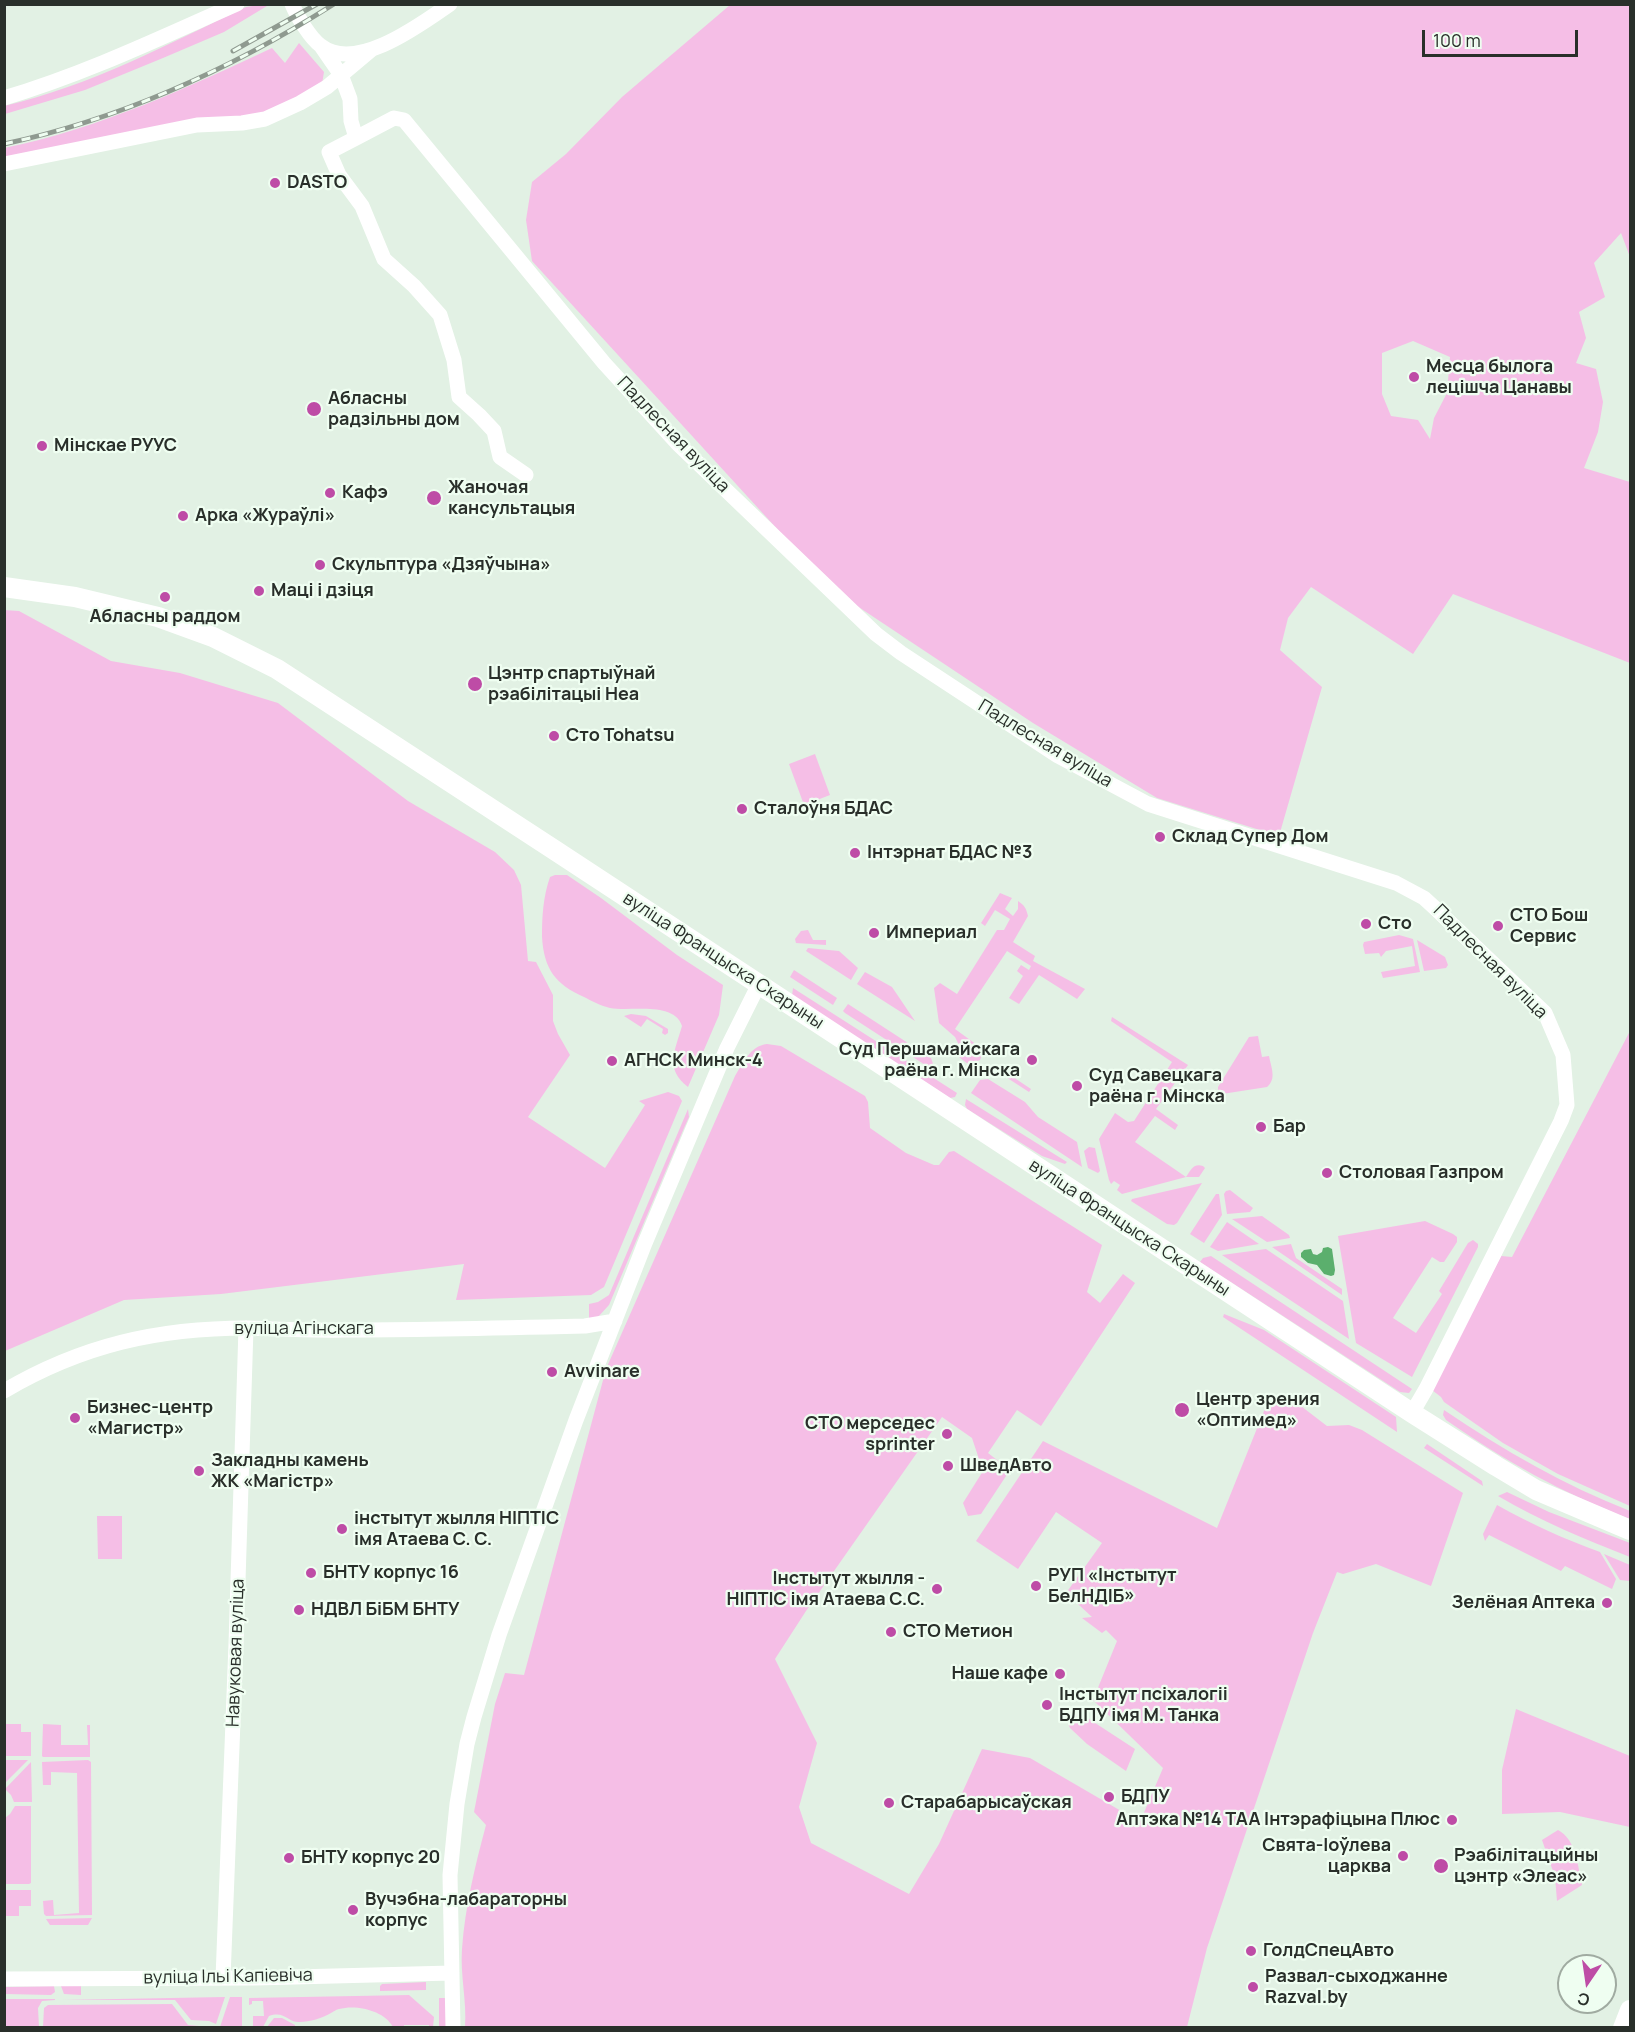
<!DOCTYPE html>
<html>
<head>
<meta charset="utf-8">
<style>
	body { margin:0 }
	#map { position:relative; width:1635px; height:2032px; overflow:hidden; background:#e2f1e4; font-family:Manrope,sans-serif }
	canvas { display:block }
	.frame { position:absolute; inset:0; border:6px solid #292f2a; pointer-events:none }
	.north { position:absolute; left:1557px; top:1954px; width:60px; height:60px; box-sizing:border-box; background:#effef1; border:2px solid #a0aba1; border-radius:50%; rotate:193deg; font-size:16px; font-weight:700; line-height:24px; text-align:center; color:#292f2a }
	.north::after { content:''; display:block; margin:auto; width:21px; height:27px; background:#be4ca6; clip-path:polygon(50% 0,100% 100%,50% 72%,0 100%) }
	.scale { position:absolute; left:1422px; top:30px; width:156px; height:27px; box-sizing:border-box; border:3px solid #292f2a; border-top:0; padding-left:8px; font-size:18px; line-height:21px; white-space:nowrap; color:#292f2a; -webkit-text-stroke:4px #effef1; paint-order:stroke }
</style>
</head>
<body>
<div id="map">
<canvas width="1635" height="2032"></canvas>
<div class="frame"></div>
<div class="north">С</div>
<div class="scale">100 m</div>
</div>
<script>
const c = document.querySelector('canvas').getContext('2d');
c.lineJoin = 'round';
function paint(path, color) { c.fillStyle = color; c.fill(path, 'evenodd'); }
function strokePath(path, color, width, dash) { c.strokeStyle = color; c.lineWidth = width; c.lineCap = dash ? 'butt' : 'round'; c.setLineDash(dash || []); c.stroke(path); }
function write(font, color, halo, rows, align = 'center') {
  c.font = font + ' Manrope,sans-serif'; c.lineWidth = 4.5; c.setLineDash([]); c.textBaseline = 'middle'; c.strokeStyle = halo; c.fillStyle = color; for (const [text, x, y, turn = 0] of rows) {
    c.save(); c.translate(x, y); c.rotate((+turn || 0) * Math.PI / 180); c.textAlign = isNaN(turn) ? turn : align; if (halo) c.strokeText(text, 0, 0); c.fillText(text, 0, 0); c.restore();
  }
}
const green = new Path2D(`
	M259,5L267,6L224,32L163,58L85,90L5,114L4,106C90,86 168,44 246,7Z
	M730,5H1630V257L1621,233L1594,263L1605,297L1579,312L1586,338L1576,363L1596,369L1603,402L1598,432L1584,468L1630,482V663L1453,594L1413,654L1311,587L1288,618L1280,650L1322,687L1279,836L1157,798L1033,723L833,590L532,261L526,220L532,182L566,154L622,97ZM1413,341L1450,357L1447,393L1434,418L1430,439L1418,420L1391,416L1382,394V353Z
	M299,43L324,72L322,84L266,114L5,159L4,148C98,129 187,88 272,48L285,63Z
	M4,610L19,611L111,661L180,673L278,703L408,801L495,852L514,870L521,885L528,961L536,962L553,995V1021L558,1034L570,1055L528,1117L605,1168L645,1105L639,1101L668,1092L679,1096L682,1101L604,1287L591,1295L456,1300L464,1264L221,1294L124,1300L5,1351Z
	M815,754L830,795L804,805L789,764Z
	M555,875H567L601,898L677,955L723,985L719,1015L688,1087C664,1068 675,1051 682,1026C674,1001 629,1012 610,1008C601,1006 592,1001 584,997C555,984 544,969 542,937C542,917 543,897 550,877Z
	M1000,893L1012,898L1005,909L1013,916L1018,909V901C1025,906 1026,908 1028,916L1013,942L1035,956L1033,961L1085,989L1077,999L1039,975L1019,1004L1009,998L1023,976L1017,971L1021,965L1029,970L1031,966L1007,951L955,1029L984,1050L980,1060L968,1064L959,1057L958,1043L955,1037L939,1023L934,988L940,983L957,994L997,930H1004L1010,919L995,910L985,926L981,923Z
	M808,930L813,940H826V945L796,943L795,939L801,931Z
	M1399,935L1413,939L1420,972L1383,978L1381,972L1415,966L1412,946L1386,951L1381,957L1379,953L1365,954L1363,945L1364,942Z
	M1417,940L1445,957L1448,965L1446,968L1424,971Z
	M808,948L839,951L858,968L851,980L806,951Z
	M794,970L837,998L833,1005L790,977Z
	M865,972L892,987L915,1021L857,984Z
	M793,988L957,1093L955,1097L950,1098L792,996Z
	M848,1004L931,1058L936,1072L845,1013L843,1011Z
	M631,1014L646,1016L668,1029V1033L665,1035L662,1033L663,1029L647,1019L641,1027L624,1016Z
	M1112,1017L1188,1065L1156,1109L1178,1125L1175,1130L1155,1116L1135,1142L1186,1177C1191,1170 1193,1163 1203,1166L1205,1168L1199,1177H1186L1122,1194L1117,1190L1120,1185L1114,1181L1111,1184L1109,1180L1099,1139L1115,1113L1128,1122L1134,1121L1172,1062L1111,1021Z
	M1630,1031V1506L1558,1474L1503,1443L1444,1402L1441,1397L1432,1390L1501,1256L1512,1257Z
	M1258,1036L1262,1057L1269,1056C1271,1067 1277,1079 1267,1087L1222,1094L1218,1093V1087L1249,1037Z
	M767,1044L781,1046L865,1096L868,1102L870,1128L906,1153L934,1165H939L949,1152L954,1151L1102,1245L1087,1292L1100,1303L1123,1274L1135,1283L1041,1426L1017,1410L988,1453L1010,1470L981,1514L968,1516L963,1503L983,1471L972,1438L942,1417L806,1611L775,1659L817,1743L799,1807L811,1843L909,1894L939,1844L982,1749L1030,1758L1140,1822L1163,1768L1093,1700L1117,1641L1106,1630L1102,1633L1082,1618L1092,1617L1066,1593L1102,1543L1056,1512L1018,1569L976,1541L1043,1441L1217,1528L1268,1401L1297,1403L1327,1426L1349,1425L1362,1430L1463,1493L1431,1586L1376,1564L1343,1574L1337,1572L1313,1633L1207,1948L1187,2027H465C467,2001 460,1975 462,1949C465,1907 475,1866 486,1825L474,1812L495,1704L505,1673L524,1675L606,1369L735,1076C743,1063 750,1046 767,1044Z
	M998,1067L1031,1089L1029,1092L995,1070L994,1068Z
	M988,1079L1025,1102L1038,1117L1077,1142L1082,1167L971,1093L980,1080Z
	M966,1099L1067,1162L1065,1164L1042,1156L967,1109L965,1105Z
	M688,1109L689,1117L684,1128L609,1305L598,1317L589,1320V1304L598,1302L609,1295Z
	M1089,1147L1095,1148L1100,1171L1098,1173L1088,1168L1084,1151Z
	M1202,1183L1177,1223L1174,1225L1167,1224L1131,1201L1132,1199Z
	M1230,1190L1253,1208L1250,1212L1227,1214L1224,1194L1226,1191Z
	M1216,1194H1219L1222,1215L1204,1243L1190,1234Z
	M1262,1216L1289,1235L1290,1238L1267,1242L1232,1219Z
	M1425,1221L1453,1234L1457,1237V1242L1444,1262H1440L1432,1257L1393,1318L1416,1333L1442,1294L1439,1291L1468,1243L1473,1240L1478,1244V1247L1412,1377L1356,1343L1338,1236Z
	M1227,1222L1259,1244L1218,1251L1210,1247Z
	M1291,1244L1296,1258L1342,1289V1295L1272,1247Z
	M1266,1249L1343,1301L1349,1339L1222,1255Z
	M1211,1256L1412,1389L1409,1393L1400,1392L1200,1262L1203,1258Z
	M1224,1314L1264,1330L1396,1417L1397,1432L1223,1317Z
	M1444,1410C1503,1450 1564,1485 1630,1511V1519C1560,1492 1507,1462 1446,1420L1443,1415Z
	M1427,1444L1482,1481L1483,1486L1424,1448Z
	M1507,1492L1549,1512L1630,1543V1557C1585,1539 1540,1521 1498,1496Z
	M1497,1505C1531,1524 1564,1539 1600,1552L1616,1579L1612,1589L1565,1566L1561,1571L1489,1535L1485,1541L1483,1534Z
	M97,1516H122V1559H98Z
	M1604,1554L1630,1565V1581L1620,1580Z
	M1082,1708L1089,1719L1135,1749L1126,1771L1087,1744L1070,1728L1064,1714Z
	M1516,1709L1630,1756V1827L1560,1812L1502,1814V1770Z
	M5,1724H21V1732H31V1756H5Z
	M43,1724L61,1725V1745H88L87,1725H90V1757H43L42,1756Z
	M5,1760H28L5,1783Z
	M88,1760L91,1762L92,1915L46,1916L44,1914L43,1901L53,1900L54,1915L79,1913L77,1773L51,1772V1785H43L42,1762Z
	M31,1762L32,1802H14L11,1795L5,1789Z
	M15,1806H31V1883L29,1884H5V1818L10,1814Z
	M1558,1830C1576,1839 1578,1867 1582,1885L1557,1901L1555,1877L1542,1840Z
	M5,1890H31V1906H19V1916H5Z
	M92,1918L88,1925H50L46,1919Z
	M426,1982V1990L380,1991V1986L382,1984Z
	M54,1986L55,1992L51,1995L5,1994L4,1987Z
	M61,1986H81V1995L64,1994Z
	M409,1995L434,2017L433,2027H429V2025H404V2027H393C385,2011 357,2004 339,2009C337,2009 333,2012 331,2013C323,2018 309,2022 300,2022C288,2023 285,2010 269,2016L263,2027H253V2016H264L263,2001H252V2004L249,2005V1998Z
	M225,1997L216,2024L209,2021L191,2020L175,2000H62Z
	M230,1997H242V2027H220Z
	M439,1998H448L449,2027H439Z
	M5,1999H55V2000L42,2001L38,2008L39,2027L5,2028Z
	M172,2004L188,2025L210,2027H43L44,2008L48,2005Z
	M274,2018H282L295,2025V2027H267Z`);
const water = new Path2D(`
	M1328,1247L1332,1249L1335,1270L1334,1275L1331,1276L1324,1274L1317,1265L1308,1263L1301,1257V1253L1304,1250L1311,1249L1313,1254L1317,1255L1322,1252L1323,1248Z`);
const minor = new Path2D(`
	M292,4C297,16 310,38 321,46C356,73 421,24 450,4
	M321,46L341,75L350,99L351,121L356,138L394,118L404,120L604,363L677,443L876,634L901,653L1058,756L1148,804L1396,883L1424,898L1436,909L1545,1013L1563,1055L1567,1105L1561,1121L1426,1389L1412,1413
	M4,98C85,74 160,38 237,4
	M356,138L329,152L339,175L362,206L384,259L414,286L440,315L454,360L459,397L479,415L494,431L500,457L526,475
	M4,164L197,125L242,123L265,119L300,103L327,87L371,50
	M4,1391C82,1345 158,1328 248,1328C280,1329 312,1331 344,1330C424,1330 505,1328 585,1326L615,1321
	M223,1978L236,1644L246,1328
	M4,1979L255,1978L452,1973
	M453,2028L450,1875L457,1804L467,1744L474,1717L499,1635L576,1420L645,1243L703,1105L727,1048L759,984`);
const major = new Path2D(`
	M4,587L75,597L158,617L213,637L277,669L556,851L1412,1413L1496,1466L1536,1490L1630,1530
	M1623,2028L1630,2010`);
const rail = new Path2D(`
	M233,51L317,4
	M4,144C121,119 233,68 334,4`);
const markers = [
	[275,183,6,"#be4ca6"],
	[1414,377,6,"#be4ca6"],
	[314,409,8,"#be4ca6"],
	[42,446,6,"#be4ca6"],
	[330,493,6,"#be4ca6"],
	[434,498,8,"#be4ca6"],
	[183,516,6,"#be4ca6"],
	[320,565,6,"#be4ca6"],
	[259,591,6,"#be4ca6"],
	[165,597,6,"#be4ca6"],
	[475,684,8,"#be4ca6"],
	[554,736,6,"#be4ca6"],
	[742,809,6,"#be4ca6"],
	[1160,837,6,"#be4ca6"],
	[855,853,6,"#be4ca6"],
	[1366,924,6,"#be4ca6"],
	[1498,926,6,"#be4ca6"],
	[874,933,6,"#be4ca6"],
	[1032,1060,6,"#be4ca6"],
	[612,1061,6,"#be4ca6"],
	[1077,1086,6,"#be4ca6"],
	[1261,1127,6,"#be4ca6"],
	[1327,1173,6,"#be4ca6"],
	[552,1372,6,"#be4ca6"],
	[1182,1410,8,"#be4ca6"],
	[75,1418,6,"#be4ca6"],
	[947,1434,6,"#be4ca6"],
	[948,1466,6,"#be4ca6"],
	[199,1471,6,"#be4ca6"],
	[342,1529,6,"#be4ca6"],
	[311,1573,6,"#be4ca6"],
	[1036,1586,6,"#be4ca6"],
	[937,1589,6,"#be4ca6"],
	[1607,1603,6,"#be4ca6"],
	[299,1610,6,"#be4ca6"],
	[891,1632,6,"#be4ca6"],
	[1060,1674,6,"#be4ca6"],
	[1047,1705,6,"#be4ca6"],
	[1109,1797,6,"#be4ca6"],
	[889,1803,6,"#be4ca6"],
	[1452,1820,6,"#be4ca6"],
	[1403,1856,6,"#be4ca6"],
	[289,1858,6,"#be4ca6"],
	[1441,1866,8,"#be4ca6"],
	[353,1910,6,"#be4ca6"],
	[1251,1951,6,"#be4ca6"],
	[1253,1987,6,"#be4ca6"]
];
const poiNames = [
	["DASTO",287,183],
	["Месца былога",1426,367],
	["лецішча Цанавы",1426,388],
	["Абласны",328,399],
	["радзільны дом",328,420],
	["Мінскае РУУС",54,446],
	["Жаночая",448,488],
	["кансультацыя",448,509],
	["Кафэ",342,493],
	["Арка «Жураўлі»",195,516],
	["Скульптура «Дзяўчына»",332,565],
	["Маці і дзіця",271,591],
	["Абласны раддом",165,617,"center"],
	["Цэнтр спартыўнай",488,674],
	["рэабілітацыі Неа",488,695],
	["Сто Tohatsu",566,736],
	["Сталоўня БДАС",754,809],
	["Склад Супер Дом",1172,837],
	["Інтэрнат БДАС №3",867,853],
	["СТО Бош",1510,916],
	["Сервис",1510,937],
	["Сто",1378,924],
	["Империал",886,933],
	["Суд Першамайскага",1020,1050,"right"],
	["раёна г. Мінска",1020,1071,"right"],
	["АГНСК Минск-4",624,1061],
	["Суд Савецкага",1089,1076],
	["раёна г. Мінска",1089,1097],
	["Бар",1273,1127],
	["Столовая Газпром",1339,1173],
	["Avvinare",564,1372],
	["Центр зрения",1196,1400],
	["«Оптимед»",1196,1421],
	["Бизнес-центр",87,1408],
	["«Магистр»",87,1429],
	["СТО мерседес",935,1424,"right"],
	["sprinter",935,1445,"right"],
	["Закладны камень",211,1461],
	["ЖК «Магістр»",211,1482],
	["ШведАвто",960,1466],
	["інстытут жылля НІПТІС",354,1519],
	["імя Атаева С. С.",354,1540],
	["БНТУ корпус 16",323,1573],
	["РУП «Інстытут",1048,1576],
	["БелНДІБ»",1048,1597],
	["Інстытут жылля -",925,1579,"right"],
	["НІПТІС імя Атаева С.С.",925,1600,"right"],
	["Зелёная Аптека",1595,1603,"right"],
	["НДВЛ БіБМ БНТУ",311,1610],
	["СТО Метион",903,1632],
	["Наше кафе",1048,1674,"right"],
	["Інстытут псіхалогіі",1059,1695],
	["БДПУ імя М. Танка",1059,1716],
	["БДПУ",1121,1797],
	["Старабарысаўская",901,1803],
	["Аптэка №14 ТАА Інтэрафіцына Плюс",1440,1820,"right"],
	["Свята-Іоўлева",1391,1846,"right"],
	["царква",1391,1867,"right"],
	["Рэабілітацыйны",1454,1856],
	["цэнтр «Элеас»",1454,1877],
	["БНТУ корпус 20",301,1858],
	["Вучэбна-лабараторны",365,1900],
	["корпус",365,1921],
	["ГолдСпецАвто",1263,1951],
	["Развал-сыходжанне",1265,1977],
	["Razval.by",1265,1998]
];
const streetNames = [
	["Падлесная вуліца",673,435,46],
	["Падлесная вуліца",1045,744,31],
	["вуліца Францыска Скарыны",723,961,33],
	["Падлесная вуліца",1490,962,45],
	["вуліца Францыска Скарыны",1129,1228,33],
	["вуліца Агінскага",304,1329],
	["Навуковая вуліца",236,1653,-88],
	["вуліца Ільі Капіевіча",228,1977,-1]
];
paint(green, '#f5bee6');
paint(water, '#5baf6d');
strokePath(minor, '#fff', 15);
strokePath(major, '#fff', 20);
strokePath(rail, '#8f9a90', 5);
strokePath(rail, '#effef1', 3, [9]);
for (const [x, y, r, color] of markers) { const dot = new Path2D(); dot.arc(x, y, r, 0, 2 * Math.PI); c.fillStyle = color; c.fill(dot); strokePath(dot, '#effef1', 2); }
write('bold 18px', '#292f2a', '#effef1', poiNames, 'left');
write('18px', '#292f2a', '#effef1', streetNames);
</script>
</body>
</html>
